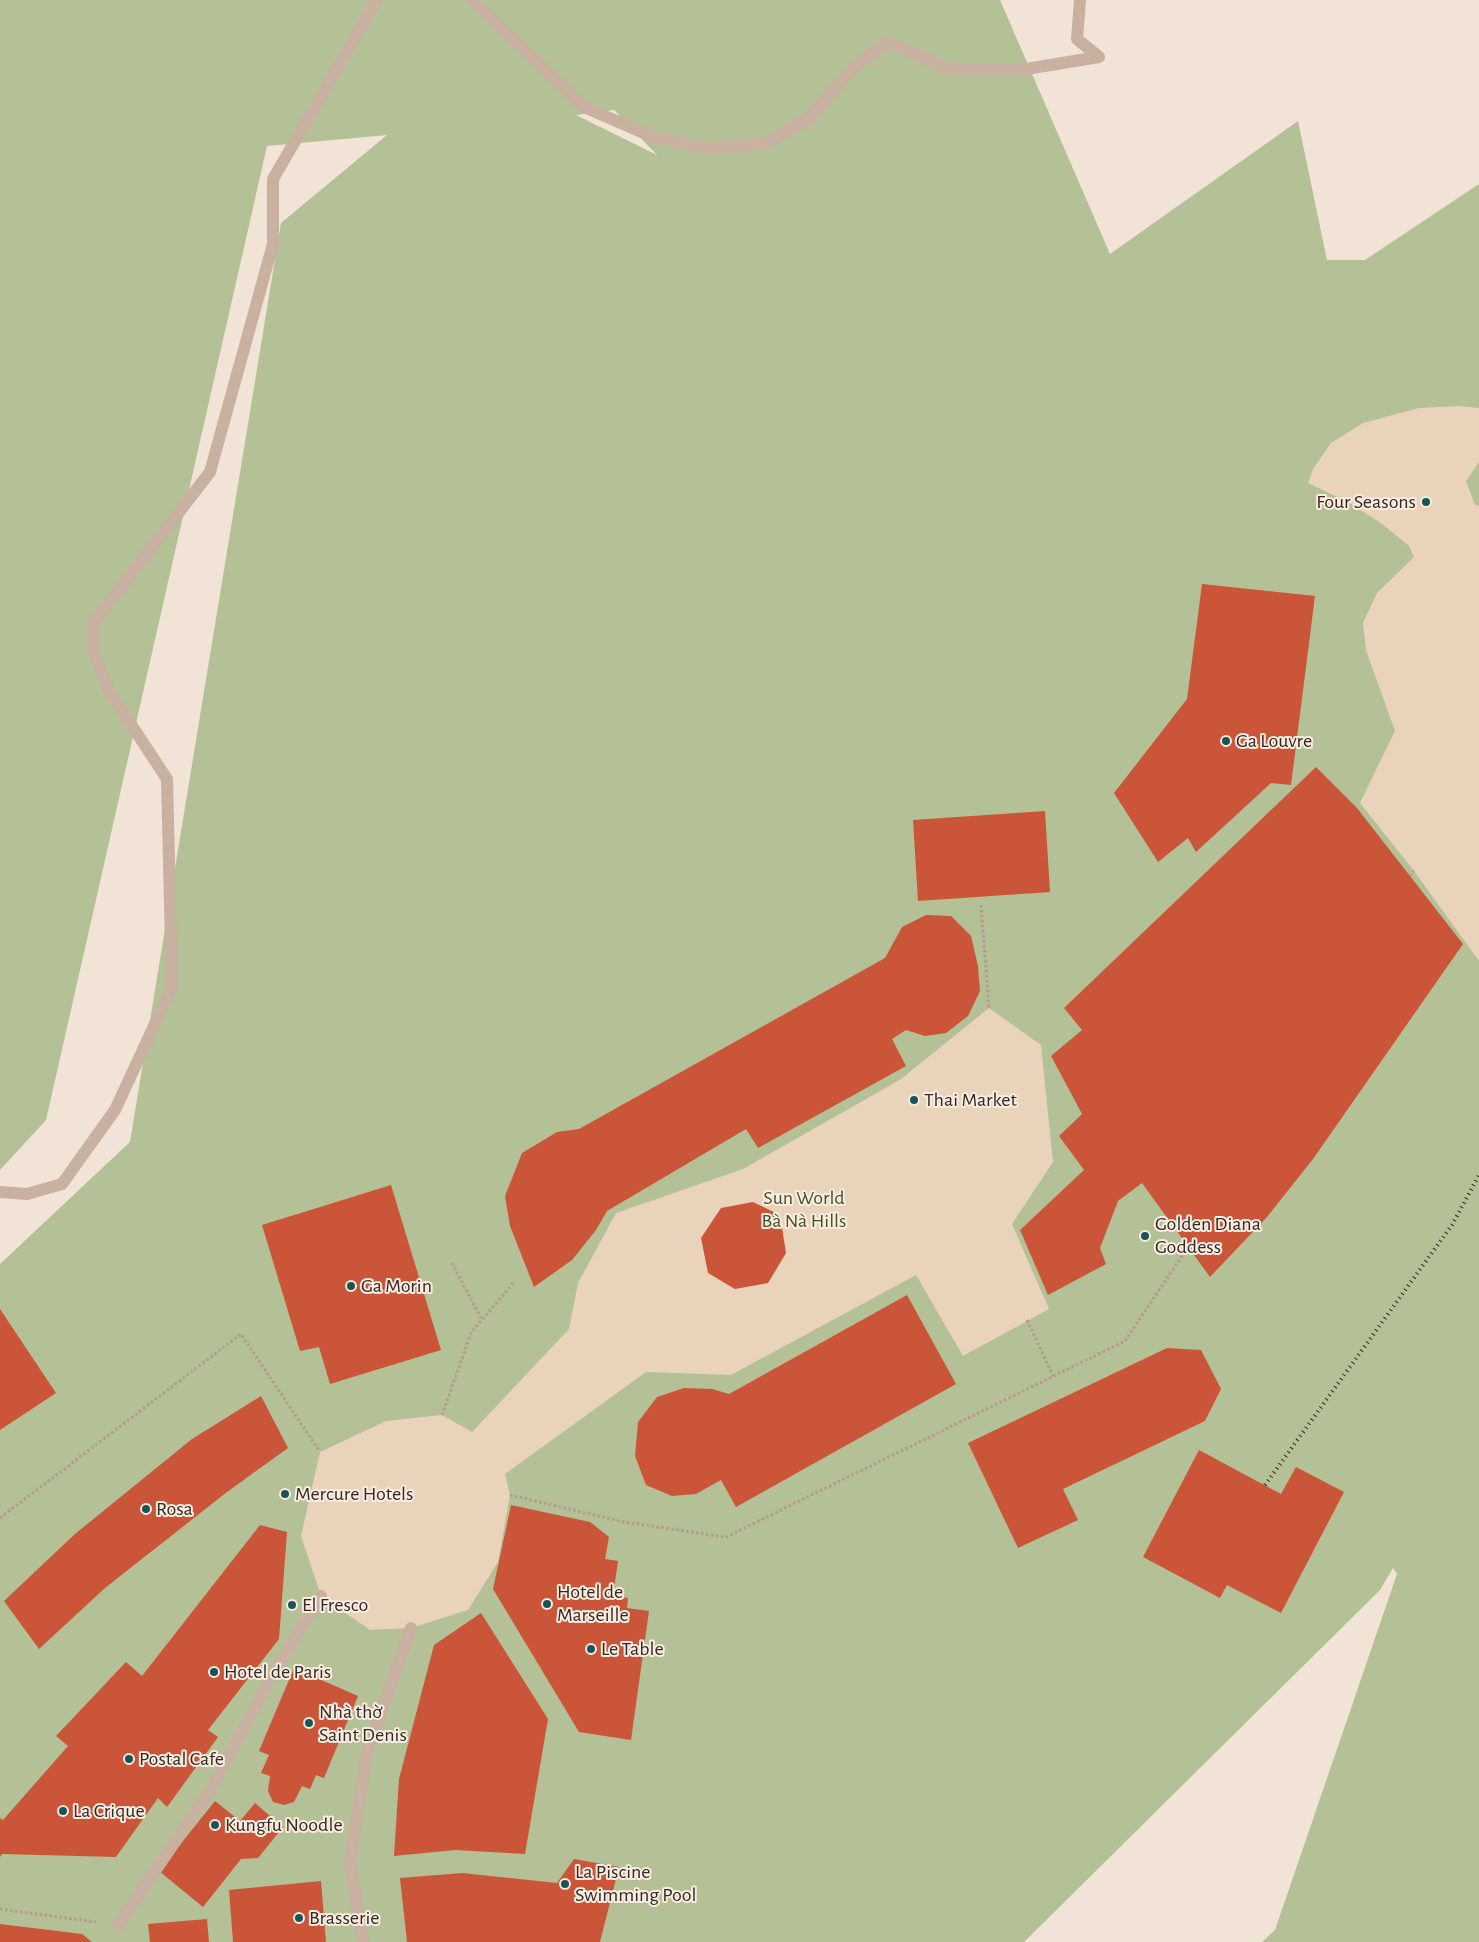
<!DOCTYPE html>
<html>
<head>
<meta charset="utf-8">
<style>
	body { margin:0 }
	canvas { display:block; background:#f1e3d5 }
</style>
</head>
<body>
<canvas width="1479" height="1942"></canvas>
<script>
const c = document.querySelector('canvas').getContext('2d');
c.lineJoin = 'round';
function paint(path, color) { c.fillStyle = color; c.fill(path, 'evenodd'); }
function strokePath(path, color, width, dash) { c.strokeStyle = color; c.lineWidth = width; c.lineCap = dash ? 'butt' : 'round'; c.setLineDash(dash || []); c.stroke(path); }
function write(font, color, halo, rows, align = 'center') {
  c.font = font + ' "Alegreya Sans",sans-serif'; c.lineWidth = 4; c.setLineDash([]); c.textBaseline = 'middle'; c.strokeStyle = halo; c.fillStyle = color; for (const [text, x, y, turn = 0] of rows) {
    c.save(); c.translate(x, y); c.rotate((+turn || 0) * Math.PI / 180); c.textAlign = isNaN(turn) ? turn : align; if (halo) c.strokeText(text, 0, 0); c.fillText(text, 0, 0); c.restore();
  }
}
const green = new Path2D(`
	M0,0H1000L1110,254L1298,121L1327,260H1365L1479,184V1942H1262L1275,1930L1397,1574L1393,1568L1380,1590L1024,1942H0V1264L130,1142L281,223L387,135L267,146L46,1120L0,1170ZM614,110L657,155L576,115Z`);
const plaza = new Path2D(`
	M1458,406L1479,408V462L1466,481L1475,505L1479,506V961L1414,871L1360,803L1395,731L1366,650L1363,623L1377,593L1414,557L1409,546L1381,523L1346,501L1308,483L1313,469L1331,443L1363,423L1419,408Z
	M989,1008L1041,1045L1053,1162L1012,1224L1049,1309L963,1356L916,1275L731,1375L646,1372L505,1474L510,1495L498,1562L468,1610L411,1628L370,1630L321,1596L301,1536L320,1452L386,1421L442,1415L472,1432L569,1329L578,1283L616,1213L743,1169L901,1079Z`);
const building = new Path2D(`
	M1202,584L1315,596L1291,785L1271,783L1196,852L1188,838L1158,862L1114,793L1187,699Z
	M1316,767L1357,808L1463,944L1313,1159L1267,1217L1210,1277L1142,1183L1118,1201L1100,1248L1106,1264L1048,1295L1020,1230L1084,1170L1059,1136L1082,1114L1051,1056L1082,1030L1064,1008Z
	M1045,811L1050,892L918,901L913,820Z
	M926,915L951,916L971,936L978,966L980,991L968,1016L946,1033L925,1036L906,1030L892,1039L906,1066L758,1148L746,1129L607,1211L596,1230L572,1260L534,1287L510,1226L505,1196L522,1153L557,1132L579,1129L885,958L902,927Z
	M391,1185L441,1350L330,1384L319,1347L300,1351L262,1225Z
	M753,1202L780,1215L786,1253L768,1283L735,1289L708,1273L701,1238L721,1208Z
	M907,1295L956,1384L736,1507L721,1480L696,1494L672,1496L646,1485L635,1456L638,1422L657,1397L684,1388L712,1389L729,1394Z
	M0,1309L56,1393L0,1430Z
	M1167,1348L1201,1350L1221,1389L1205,1421L1063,1489L1078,1520L1018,1548L968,1443Z
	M261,1396L288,1448L227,1492L105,1588L39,1649L4,1601L75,1534L192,1439Z
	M1199,1450L1281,1494L1296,1467L1344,1492L1281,1613L1227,1585L1220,1598L1143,1557Z
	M511,1505L590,1522L609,1537L605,1559L618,1561L613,1596L628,1598L627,1608L649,1611L631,1740L579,1732L493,1589Z
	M260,1525L287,1532L279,1639L208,1730L218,1737L167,1807L158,1798L116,1857L2,1854L0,1857V1818L3,1820L68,1746L56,1736L126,1662L142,1676Z
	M481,1613L548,1719L525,1854L455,1850L394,1856L399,1779L434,1645Z
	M294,1668L358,1696L324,1778L316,1775L310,1789L302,1786L294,1802L284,1805L273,1802L268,1791L270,1776L261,1773L269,1755L259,1751Z
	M215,1801L240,1821L255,1803L283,1827L258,1858L241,1859L203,1907L159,1871Z
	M574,1859L619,1867L600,1942H407L400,1878L462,1873L557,1883Z
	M321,1881L326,1942H233L229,1890Z
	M207,1919L209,1942H150L148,1924Z
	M0,1924L82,1934L92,1942H0Z`);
const path = new Path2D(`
	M1410,876L1414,871
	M981,905L989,1008
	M452,1263L482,1320
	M1027,1320L1053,1376
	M442,1415L471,1333L514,1282
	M510,1495L624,1522L726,1537L1125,1341L1188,1247
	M0,1518L241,1334L320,1452
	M0,1909L96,1922`);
const minor = new Path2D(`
	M472,0L584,107L653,137L709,149L766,143L808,119L856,65L889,42L948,69H1026L1099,57
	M1080,0L1077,39L1099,57
	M0,1192L27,1194L62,1184L115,1110L172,987L167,779L109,691L94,653V622L210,472L273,244V179L377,0
	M118,1925L211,1789L277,1666L321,1596
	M363,1942L350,1861L367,1752L411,1628`);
const rail = new Path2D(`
	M1265,1485L1452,1225L1479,1175`);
const markers = [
	[1426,502,5,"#195556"],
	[1226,741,5,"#195556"],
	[914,1100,5,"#195556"],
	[1145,1236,5,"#195556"],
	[351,1286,5,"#195556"],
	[285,1494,5,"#195556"],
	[146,1509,5,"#195556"],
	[547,1604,5,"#195556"],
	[292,1605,5,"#195556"],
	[591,1649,5,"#195556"],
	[214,1672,5,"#195556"],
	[309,1723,5,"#195556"],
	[129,1759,5,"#195556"],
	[63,1811,5,"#195556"],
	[215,1825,5,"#195556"],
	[565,1884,5,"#195556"],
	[299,1918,5,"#195556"]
];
const poiNames = [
	["Four Seasons",1416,502,"right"],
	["Ga Louvre",1236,741],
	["Thai Market",924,1100],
	["Golden Diana",1155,1224],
	["Goddess",1155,1247],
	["Ga Morin",361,1286],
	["Mercure Hotels",295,1494],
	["Rosa",156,1509],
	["Hotel de",557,1592],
	["Marseille",557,1615],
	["El Fresco",302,1605],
	["Le Table",601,1649],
	["Hotel de Paris",224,1672],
	["Nhà thờ",319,1712],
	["Saint Denis",319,1735],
	["Postal Cafe",139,1759],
	["La Crique",73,1811],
	["Kungfu Noodle",225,1825],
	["La Piscine",575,1872],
	["Swimming Pool",575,1895],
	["Brasserie",309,1918]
];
const parkNames = [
	["Sun World",804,1198],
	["Bà Nà Hills",804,1221]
];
paint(green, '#b4c095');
paint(plaza, '#ead3bb');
paint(building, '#cb5539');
strokePath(path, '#b59b8b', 3, [2.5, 2.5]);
strokePath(minor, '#c9b1a1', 12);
strokePath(rail, '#332824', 4, [1, 4]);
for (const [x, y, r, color] of markers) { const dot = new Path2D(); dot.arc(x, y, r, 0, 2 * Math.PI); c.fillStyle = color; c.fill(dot); strokePath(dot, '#f9ede1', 2); }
write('20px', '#332824', '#f9ede1', poiNames, 'left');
write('20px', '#455227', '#f9ede1', parkNames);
</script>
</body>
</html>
